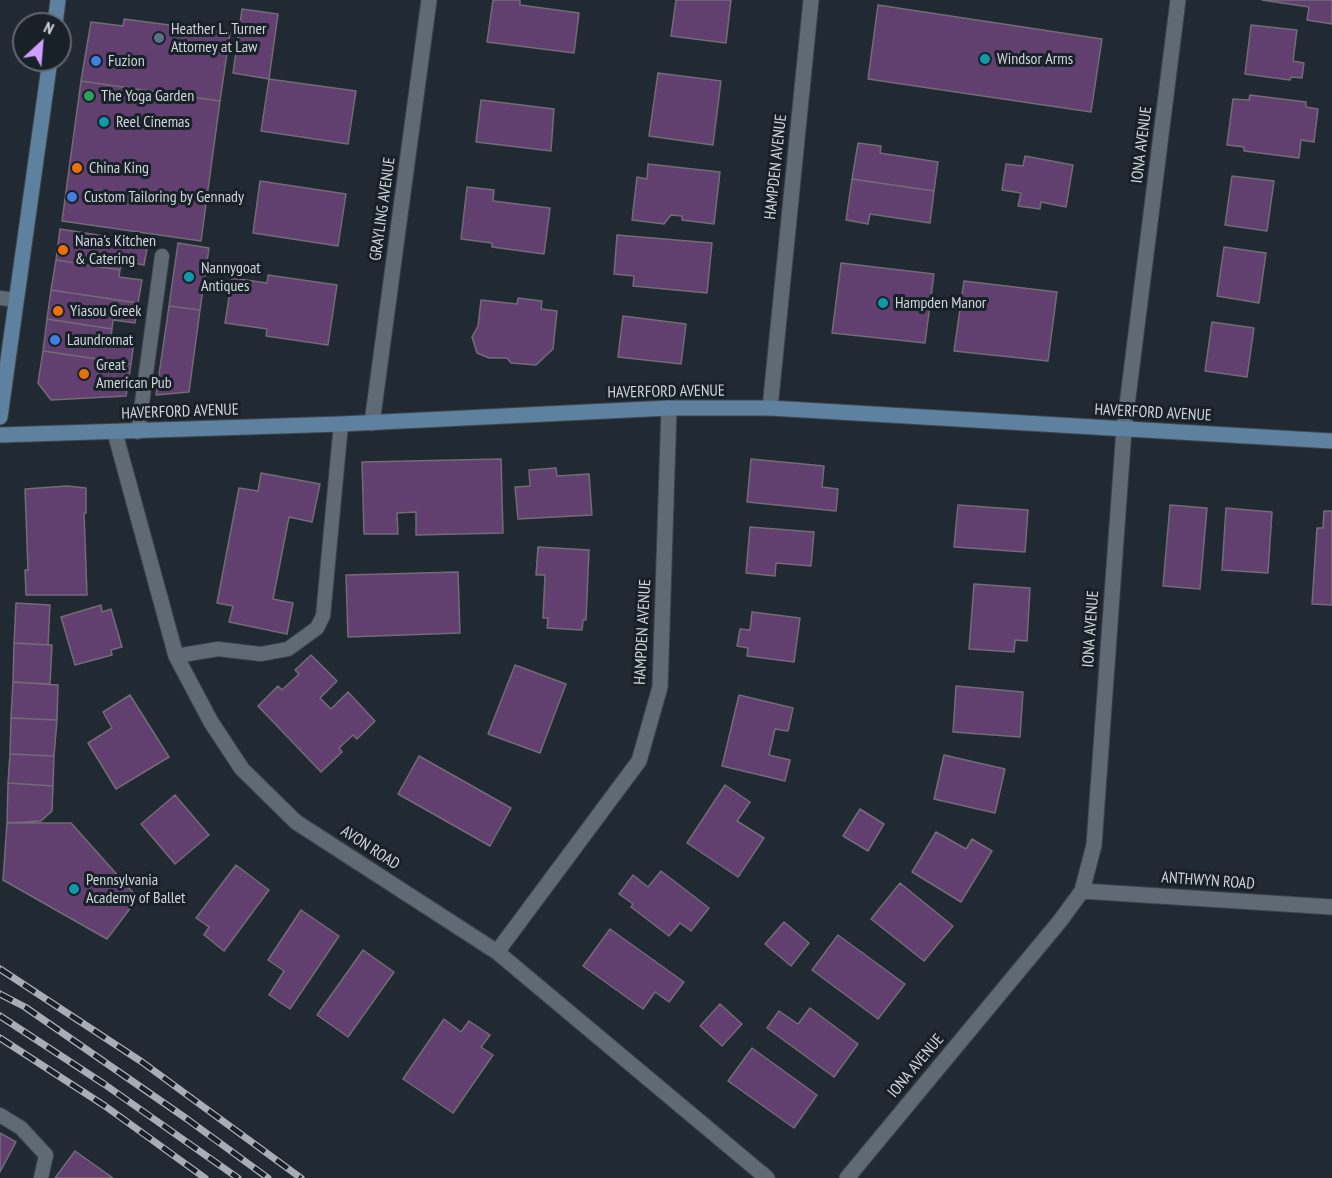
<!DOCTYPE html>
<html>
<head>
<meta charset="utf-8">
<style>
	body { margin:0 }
	#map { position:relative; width:1332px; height:1178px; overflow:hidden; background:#212932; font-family:"PT Sans Narrow",sans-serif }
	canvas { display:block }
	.north { position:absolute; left:12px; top:12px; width:60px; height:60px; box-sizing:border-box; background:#182028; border:2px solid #626870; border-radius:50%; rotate:26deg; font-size:16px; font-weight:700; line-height:24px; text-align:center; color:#d0d5db }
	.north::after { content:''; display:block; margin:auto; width:21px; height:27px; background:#d19dfe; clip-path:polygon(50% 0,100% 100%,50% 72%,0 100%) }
</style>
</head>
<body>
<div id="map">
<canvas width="1332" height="1178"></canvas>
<div class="north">N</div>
</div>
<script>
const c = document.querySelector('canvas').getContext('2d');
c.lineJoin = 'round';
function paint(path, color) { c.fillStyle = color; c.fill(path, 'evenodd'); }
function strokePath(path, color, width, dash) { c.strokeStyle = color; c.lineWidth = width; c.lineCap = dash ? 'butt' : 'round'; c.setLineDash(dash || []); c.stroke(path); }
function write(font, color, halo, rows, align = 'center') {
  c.font = font + ' "PT Sans Narrow",sans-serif'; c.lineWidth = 6; c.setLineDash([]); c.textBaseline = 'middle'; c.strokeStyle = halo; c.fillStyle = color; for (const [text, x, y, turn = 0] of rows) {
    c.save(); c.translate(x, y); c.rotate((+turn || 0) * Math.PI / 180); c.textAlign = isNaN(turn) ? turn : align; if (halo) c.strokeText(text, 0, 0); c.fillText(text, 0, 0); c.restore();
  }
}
const building = new Path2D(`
	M493,0H520V5L579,13L574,53L487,42Z
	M676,0H731L726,43L671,36Z
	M1262,0H1332V24L1307,20L1309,7Z
	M878,5L1102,39L1091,112L868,79Z
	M242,9L278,14L269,79L233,73Z
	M124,19L230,33L220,101L81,81L91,22L123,26Z
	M1251,25L1297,30L1293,61L1304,63L1302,78L1291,77L1290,80L1245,74Z
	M658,73L721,81L713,145L649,136Z
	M269,79L356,91L348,144L261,131Z
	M81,81L220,101L201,241L62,221Z
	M1250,95L1306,102V107L1318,109L1314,142L1301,140L1299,158L1244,151V147L1227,145L1233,99L1249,100Z
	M481,100L554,109L551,151L476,142Z
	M858,143L881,146L880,153L938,162L934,191L852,179Z
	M1025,156L1073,165L1066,207L1041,202L1040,209L1018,206L1021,193L1002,190L1006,164L1023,166Z
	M648,164L720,172L714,224L682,220V216L671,215L664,224L632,220L637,177L647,179Z
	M1232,176L1274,181L1267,231L1225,225Z
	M852,179L934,191L930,223L870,214L868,224L846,220Z
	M260,181L346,194L338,246L253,233Z
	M467,187L494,190L493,201L550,208L544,254L492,247V243L461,239Z
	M60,229L148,243L144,265L122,261L120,270L56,260Z
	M617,235L712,243L707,293L633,286L634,276L614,274Z
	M178,243L209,248L200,310L169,306Z
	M1224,247L1266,253L1259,303L1217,296Z
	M56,260L120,270L119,277L142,280L138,303L51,290Z
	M841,263L934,274L925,343L832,333Z
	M268,275L337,285L328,345L266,336L267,329L225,323L232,278L267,283Z
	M964,281L1057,292L1048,361L954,351Z
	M51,290L138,303L135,323L113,320L112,329L47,319Z
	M518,298L542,301L541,309L557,311L553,349L536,365L511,363L507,358H489L477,353L472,337L478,326L481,300L517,304Z
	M169,306L200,310L189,392L156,395Z
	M623,316L686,324L681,364L618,357Z
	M47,319L112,329L111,337L134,341L131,364L43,351Z
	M1212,322L1254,328L1247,377L1205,371Z
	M43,351L131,364L126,396L51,400L38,383Z
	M501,459L503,533L416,535V512L397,513L398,534H364L362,462Z
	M751,459L824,466L822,487L838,489L836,511L747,502Z
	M556,468L557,476L589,474L592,515L518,519L515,487L530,486L529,470Z
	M261,473L320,484L312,522L289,517L273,599L293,603L287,634L229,622L233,606L217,603L239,488L258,491Z
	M67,486L86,488V513H84L87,595H26L25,570H28L25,489Z
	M958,505L1028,510L1025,552L954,547Z
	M1170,505L1207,508L1200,589L1163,586Z
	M1226,508L1272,512L1268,573L1222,570Z
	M1324,511H1332V605L1312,604L1317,528H1323Z
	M750,527L814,532L811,566L776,563L775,576L746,573Z
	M538,547L589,550L586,620H583L582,630L547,628L548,618H543L545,575H536Z
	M458,572L460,633L348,637L346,575Z
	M974,584L1030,588L1027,641L1015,640L1014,652L969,649Z
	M16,603L50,605L48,645L14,643Z
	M101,605L102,612L111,609L122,647L111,650L112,655L75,665L61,617Z
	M752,612L800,618L794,662L747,656L748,648L737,646L740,629L750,630Z
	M14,643L52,645L50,684L13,682Z
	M311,655L337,681L320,698L331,709L348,692L375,721L357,739L353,735L339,748L342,752L321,772L258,706L278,686L282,690L299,674L295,670Z
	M515,665L566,684L540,753L488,734Z
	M13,682L58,685L57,720L11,718Z
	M956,686L1023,692L1020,737L953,732Z
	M130,695L169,757L116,789L88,743L112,728L103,712Z
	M739,695L793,708L788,731L775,729L769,755L790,760L785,781L722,766Z
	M11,718L57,720L54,756L10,754Z
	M10,754L54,756L53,786L8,783Z
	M944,755L1005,769L995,813L934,799Z
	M419,756L511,808L490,846L398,794Z
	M8,783L53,786L52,811L41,821L7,823Z
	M725,785L750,802L737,821L764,838L738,877L687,843Z
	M175,795L209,835L175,864L141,824Z
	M860,809L884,824L868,851L843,836Z
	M7,823H71L138,898L107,939L3,880Z
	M936,832L966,849L972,839L992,851L961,902L912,872Z
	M236,865L269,890L224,951L204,935L209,927L196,918Z
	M661,871L709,908L691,931L680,923L669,936L631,907L633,904L619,894L633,875L648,887Z
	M900,883L953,926L924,961L871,919Z
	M301,910L339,936L290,1009L269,995L284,971L268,960Z
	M784,922L809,943L791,966L765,944Z
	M610,929L684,982L669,1002L655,992L643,1009L583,966Z
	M838,935L905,984L878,1019L812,970Z
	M363,950L394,972L348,1037L317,1015Z
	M720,1004L742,1024L722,1046L700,1026Z
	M810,1008L858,1044L834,1077L767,1028L779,1011L798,1024Z
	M444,1019L461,1032L469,1021L490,1035L481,1047L493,1055L453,1113L403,1079Z
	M752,1048L817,1095L794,1128L728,1081Z
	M0,1133L16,1142L0,1172Z
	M75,1151L113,1178H55Z`);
const lane = new Path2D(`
	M0,298L16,300
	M138,432L162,256
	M176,656L218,649L261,654L288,649L317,628L323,616L341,424
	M0,1115L21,1128L46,1155L41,1178`);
const street = new Path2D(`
	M770,408L811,0
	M372,423L429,0
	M115,433L176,656L211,722L242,769L296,822L497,952L767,1178
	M1082,891L1332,907
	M497,952L639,761L660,687L669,408
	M847,1178L1060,921L1082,891L1094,845L1124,429L1178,0`);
const secondary = new Path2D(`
	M55,24L58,0
	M0,417L50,60
	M0,435L341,424L669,408H770L1332,441`);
const rail = new Path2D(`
	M0,969L142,1062L301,1178
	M0,994L25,1007L187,1119L268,1178
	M0,1016L104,1084L238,1178
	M0,1038L105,1106L205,1178`);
const markers = [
	[159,38,6,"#5c6f8a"],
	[985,59,6,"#0f9aa8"],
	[96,61,6,"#3f7fe0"],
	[89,96,6,"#2e9e5b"],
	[104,122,6,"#0f9aa8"],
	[77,168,6,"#e8710a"],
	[72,197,6,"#3f7fe0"],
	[63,250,6,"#e8710a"],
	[189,277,6,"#0f9aa8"],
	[883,303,6,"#0f9aa8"],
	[58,311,6,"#e8710a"],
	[55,340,6,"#3f7fe0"],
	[84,374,6,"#e8710a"],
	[74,889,6,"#0f9aa8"]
];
const poiNames = [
	["Heather L. Turner",171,29],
	["Attorney at Law",171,47],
	["Windsor Arms",997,59],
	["Fuzion",108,61],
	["The Yoga Garden",101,96],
	["Reel Cinemas",116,122],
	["China King",89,168],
	["Custom Tailoring by Gennady",84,197],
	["Nana's Kitchen",75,241],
	["& Catering",75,259],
	["Nannygoat",201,268],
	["Antiques",201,286],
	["Hampden Manor",895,303],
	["Yiasou Greek",70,311],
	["Laundromat",67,340],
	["Great",96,365],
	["American Pub",96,383],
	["Pennsylvania",86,880],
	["Academy of Ballet",86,898]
];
const streetNames = [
	["IONA AVENUE",1142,145,-83],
	["HAMPDEN AVENUE",776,167,-84],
	["GRAYLING AVENUE",383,209,-82],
	["HAVERFORD AVENUE",666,392,-1],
	["HAVERFORD AVENUE",180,412,-2],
	["HAVERFORD AVENUE",1153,413,3],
	["IONA AVENUE",1091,629,-86],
	["HAMPDEN AVENUE",643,632,-87],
	["AVON ROAD",370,848,33],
	["ANTHWYN ROAD",1208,881,4],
	["IONA AVENUE",916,1066,-50]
];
paint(building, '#614070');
strokePath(building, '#736b76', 1.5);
strokePath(lane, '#3e454c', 16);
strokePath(street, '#3e454c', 17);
strokePath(secondary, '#3e454c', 17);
strokePath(lane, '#606a74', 14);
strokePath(street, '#606a74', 15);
strokePath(secondary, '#5d819e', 15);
strokePath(rail, '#a8aeb5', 7);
strokePath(rail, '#182028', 4.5, [14]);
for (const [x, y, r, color] of markers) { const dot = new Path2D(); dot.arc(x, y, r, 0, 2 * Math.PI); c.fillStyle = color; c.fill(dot); strokePath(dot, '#182028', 2); }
write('16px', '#d0d5db', '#182028', poiNames, 'left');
write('16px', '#d0d5db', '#182028', streetNames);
</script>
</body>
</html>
